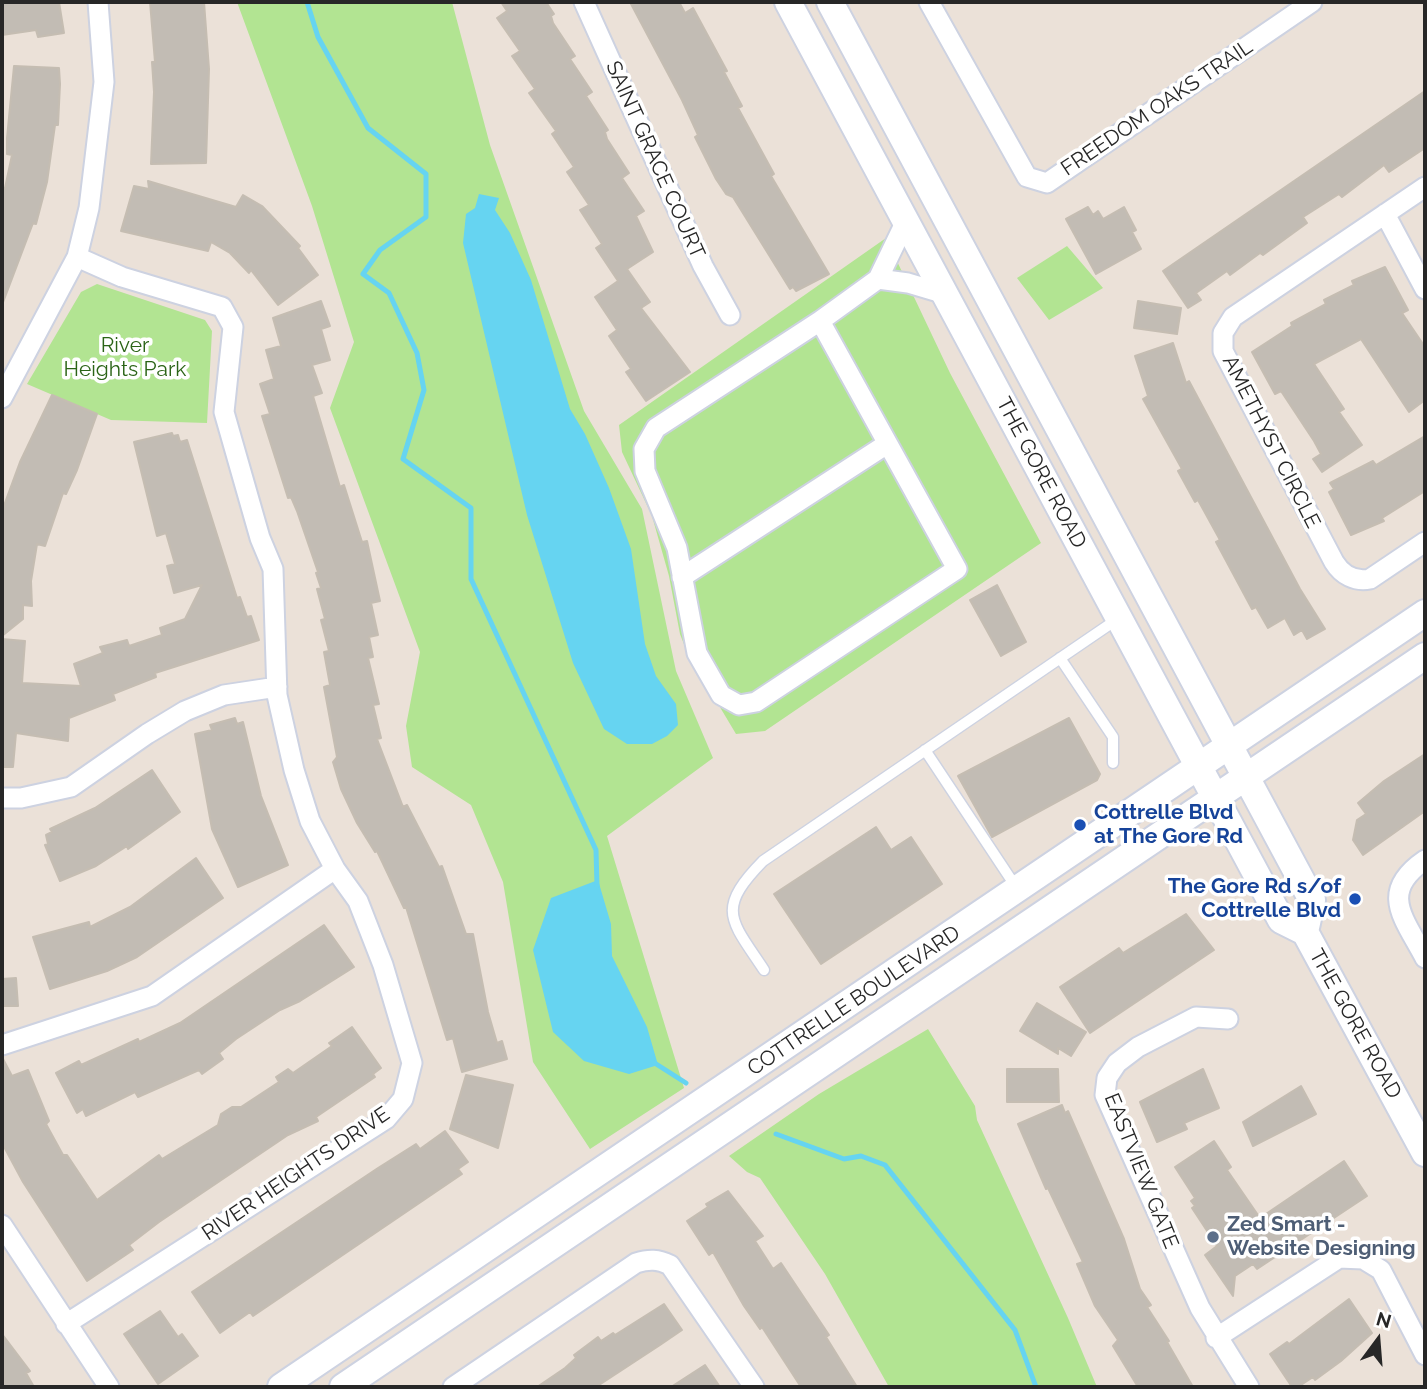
<!DOCTYPE html>
<html>
<head>
<meta charset="utf-8">
<style>
	body { margin:0 }
	#map { position:relative; width:1427px; height:1389px; overflow:hidden; background:#ebe1d8; font-family:Raleway,sans-serif }
	canvas { display:block }
	.frame { position:absolute; inset:0; border:4px solid #272727; pointer-events:none }
	.north { position:absolute; left:1343px; top:1305px; width:70px; height:70px; -webkit-text-stroke:5px #fff; paint-order:stroke; rotate:16deg; font-size:19px; font-weight:700; line-height:28px; text-align:center; color:#272727 }
	.north::after { content:''; display:block; margin:auto; width:24px; height:32px; background:#272727; clip-path:polygon(50% 0,100% 100%,50% 72%,0 100%) }
</style>
</head>
<body>
<div id="map">
<canvas width="1427" height="1389"></canvas>
<div class="frame"></div>
<div class="north">N</div>
</div>
<script>
const c = document.querySelector('canvas').getContext('2d');
c.lineJoin = 'round';
function paint(path, color) { c.fillStyle = color; c.fill(path, 'evenodd'); }
function strokePath(path, color, width, dash) { c.strokeStyle = color; c.lineWidth = width; c.lineCap = dash ? 'butt' : 'round'; c.setLineDash(dash || []); c.stroke(path); }
function write(font, color, halo, rows, align = 'center') {
  c.font = font + ' Raleway,sans-serif'; c.lineWidth = 7; c.setLineDash([]); c.textBaseline = 'middle'; c.strokeStyle = halo; c.fillStyle = color; for (const [text, x, y, turn = 0] of rows) {
    c.save(); c.translate(x, y); c.rotate((+turn || 0) * Math.PI / 180); c.textAlign = isNaN(turn) ? turn : align; if (halo) c.strokeText(text, 0, 0); c.fillText(text, 0, 0); c.restore();
  }
}
const green = new Path2D(`
	M237,2H452L490,145L584,411L642,509L676,671L713,758L607,836L684,1088L590,1149L533,1062L503,882L471,805L412,767L406,726L420,652L330,408L354,342L312,206Z
	M886,238L950,373L1041,543L765,731L736,734L687,652L680,634L669,576L652,516L622,452L619,425Z
	M1067,246L1103,288L1049,320L1017,278Z
	M97,284L205,320L212,331L207,423L111,420L27,384L81,292Z
	M928,1029L975,1106L977,1120L1068,1318L1097,1387H889L825,1274L760,1178L747,1172L729,1156L819,1094Z`);
const water = new Path2D(`
	M479,194L499,198L495,210L510,233L531,280L570,409L585,434L609,488L631,549L645,644L656,676L676,704L678,725L667,736L652,744H627L604,729L573,663L527,515L463,243L466,214L475,208Z
	M598,880L611,924L612,956L647,1027L658,1065L629,1074L584,1061L553,1032L533,950L551,898Z`);
const stream = new Path2D(`
	M307,2L318,37L368,128L426,174V217L380,250L363,274L389,293L417,353L424,390L403,459L471,508V579L596,850L597,886
	M653,1062L686,1083
	M776,1134L844,1159L861,1156L885,1165L1015,1330L1036,1387`);
const building = new Path2D(`
	M2,2H59L64,33L38,37L36,30L2,35Z
	M150,2H204L209,69L206,163L151,164L154,92L152,62H155Z
	M501,2H546L554,14L551,16L553,23L575,56L570,59L592,92L586,96L608,130L605,132L607,139L629,173L622,178L644,211L636,216L653,252L627,269L650,302L641,308L690,372L646,401L626,372L631,369L609,336L617,330L595,297L618,281L596,248L602,244L580,210L589,205L567,172L574,167L552,134L556,131L529,93L535,89L512,56L520,51L497,18L507,11Z
	M630,2H679L685,13L693,8L727,71L724,72L742,106L738,108L774,174L771,176L829,274L796,291L793,287L790,289L733,197L726,194L716,179L695,137L698,135L682,100Z
	M14,66L59,68L60,84L58,125H55L47,182L36,224L33,223L2,305V188H5L12,155L7,154V138Z
	M1425,91V148L1389,172L1384,165L1342,197L1339,194L1303,217L1307,223L1263,255L1260,253L1230,275L1227,271L1196,293L1201,300L1188,308L1163,271Z
	M148,181L236,207L243,195L262,206L300,246L298,248L318,275L278,305L251,270L249,273L230,253L211,242L208,251L121,231L134,186L149,189Z
	M1088,207L1093,215L1098,211L1103,219L1124,207L1136,230L1132,232L1141,249L1096,274L1066,219Z
	M1385,267L1408,310L1402,313L1425,347V400L1409,412L1361,339L1314,364L1344,409L1339,412L1362,445L1322,472L1313,459L1321,454L1314,441L1281,391L1275,394L1252,352L1292,326L1291,323L1326,304L1324,300L1354,285L1352,281Z
	M321,301L330,326L321,329L330,360L312,365L322,393L313,396L340,487L344,485L362,542L367,541L380,601L371,603L378,635L369,637L373,657L368,658L379,704L373,705L381,738L377,739L403,807L407,805L439,867L442,866L466,934H473L488,1012L497,1043L502,1041L507,1059L462,1072L453,1038L447,1040L406,907L404,908L377,851L375,852L357,823L341,789L333,762L337,757L324,687L330,685L324,652L329,651L321,620L325,619L317,589L321,588L316,573L318,572L297,511L291,497L288,498L262,416L270,414L260,384L274,379L266,350L281,346L273,318Z
	M1138,301L1181,308L1177,334L1134,328Z
	M1173,343L1186,383L1189,381L1300,589L1325,629L1307,639L1302,630L1294,635L1285,618L1268,628L1256,607L1252,609L1216,542L1220,540L1198,500L1195,502L1178,471L1182,469L1143,399L1148,396L1135,356Z
	M52,395L97,414L77,470L66,494L63,493L45,546L37,544L31,581L32,606L23,605V619L2,636V511L20,462Z
	M172,433L173,436L178,435L180,442L187,440L237,598L240,597L247,617L251,616L259,640L155,673L156,677L113,694L115,700L69,718L68,741L16,733L13,767H2V639L25,641L22,683L81,686L74,664L103,653L100,647L127,640L129,646L162,635L160,628L185,619L202,585L174,593L167,566L175,564L166,533L157,536L134,442Z
	M1425,436V491L1382,518L1384,521L1351,535L1329,492L1334,489L1330,483L1373,461L1376,465Z
	M997,585L1026,642L1001,656L970,600Z
	M235,718L237,724L243,722L261,796L288,865L238,887L212,829L195,734L212,730L210,725Z
	M1069,718L1100,774L1097,780L992,837L958,776Z
	M1425,754V811L1363,855L1353,840L1357,820L1366,814L1358,803L1384,781Z
	M152,770L180,812L128,849L127,846L96,866L60,881L45,845L48,844L46,835L52,832L50,829L95,808Z
	M876,827L891,850L911,837L942,884L821,964L774,894Z
	M196,858L223,898L137,957L107,971L50,989L33,937L89,922L90,927L130,907Z
	M1186,914L1214,950L1090,1033L1060,987L1119,948L1123,953Z
	M324,925L354,967L300,1001L280,1010L236,1039L219,1053L223,1059L202,1074L199,1070L138,1097L135,1092L86,1116L83,1109L77,1113L56,1073L79,1061L81,1065L138,1039L139,1042L180,1023Z
	M16,978L18,1006H2V979Z
	M1037,1003L1086,1032L1071,1056L1058,1048V1054L1020,1031Z
	M352,1027L381,1068L373,1074L375,1077L316,1117L318,1121L288,1135L159,1222L129,1245L133,1250L87,1281L23,1182L2,1143V1057L12,1076L28,1070L49,1121L46,1124L63,1155H67L97,1200L159,1155L162,1159L218,1125L221,1114L232,1107H241L276,1084L279,1082L276,1077L288,1069L293,1073L332,1046L329,1043Z
	M1007,1069H1058L1059,1102H1007Z
	M1203,1069L1219,1108L1184,1123L1187,1129L1157,1142L1140,1102Z
	M466,1075L513,1085L498,1148L450,1129Z
	M1301,1086L1316,1114L1253,1146L1243,1122Z
	M1062,1105L1065,1113L1068,1111L1124,1239L1140,1289L1151,1305L1147,1307L1169,1341L1167,1342L1193,1387H1138L1113,1346L1118,1340L1095,1306L1077,1264L1083,1262L1048,1188L1046,1189L1018,1124Z
	M445,1131L468,1162L458,1169L462,1174L253,1316L250,1312L220,1333L192,1292L378,1168L416,1144L420,1149Z
	M1214,1141L1231,1167L1227,1170L1260,1218L1344,1161L1367,1196L1257,1269L1253,1264L1235,1276L1233,1296L1205,1255L1217,1246L1192,1208L1195,1206L1191,1201L1195,1198L1175,1167Z
	M728,1191L763,1236L755,1241L773,1269L781,1263L829,1335L826,1337L857,1387H801L762,1327L760,1329L744,1306L713,1252L709,1255L687,1221L708,1207L706,1204Z
	M1349,1299L1372,1333L1341,1361L1315,1380L1313,1377L1298,1387H1292L1270,1354L1287,1342L1289,1344Z
	M664,1304L682,1330L660,1345L596,1387H537L565,1368L576,1358L574,1355L598,1337L601,1341L613,1333L615,1335Z
	M160,1311L178,1337L182,1334L198,1356L158,1384L124,1334Z
	M2,1334L30,1371L26,1373L34,1387H2Z
	M705,1365L720,1387H671Z`);
const lane = new Path2D(`
	M1060,658L1113,737V763
	M925,750L1016,887
	M764,970C731,920 715,910 763,861L1119,618`);
const street = new Path2D(`
	M584,2L703,266L730,315
	M929,2L1027,177L1047,183L1312,2
	M1425,187L1233,317L1223,333V351L1334,562C1342,575 1355,582 1370,579L1425,542
	M1385,214L1425,289
	M878,279L908,283L945,294
	M820,321L957,569L756,702L739,705L721,695L697,653L677,548L645,471L644,449L656,428L820,321L878,279L906,221
	M2,398L77,257L89,208L104,82L98,2
	M682,577L887,444
	M2,798H21L71,787L147,734L185,711L224,695L277,687
	M1425,860C1378,892 1404,918 1425,958
	M1228,1019L1196,1017L1138,1047L1117,1063L1107,1078L1105,1095L1200,1308L1249,1387
	M2,1045L152,996L335,869
	M2,1225L109,1387
	M66,1324L386,1119L403,1099L412,1063L383,965L358,901L335,869L310,821L294,770L277,695L273,569L260,538L224,412L233,327L222,307L122,277L77,257
	M1216,1338L1339,1258L1363,1259L1381,1270L1425,1355
	M453,1387L636,1263C649,1259 658,1259 670,1265L754,1387`);
const secondary = new Path2D(`
	M788,2L1281,920L1305,932L1425,1153
	M830,2L1312,900L1305,932
	M281,1387L1425,613
	M343,1387L1425,656`);
const markers = [
	[1080,825,7,"#1a4fb4"],
	[1355,899,7,"#1a4fb4"],
	[1213,1237,7,"#5c6f8a"]
];
const streetNames = [
	["FREEDOM OAKS TRAIL",1157,108,-34],
	["SAINT GRACE COURT",655,160,66],
	["AMETHYST CIRCLE",1271,442,63],
	["THE GORE ROAD",1041,473,62],
	["COTTRELLE BOULEVARD",854,1001,-34],
	["THE GORE ROAD",1355,1024,61],
	["EASTVIEW GATE",1141,1171,68],
	["RIVER HEIGHTS DRIVE",296,1174,-34]
];
const parkNames = [
	["River",125,346],
	["Heights Park",125,370]
];
const transitNames = [
	["Cottrelle Blvd",1094,813],
	["at The Gore Rd",1094,837],
	["The Gore Rd s/of",1341,887,"right"],
	["Cottrelle Blvd",1341,911,"right"]
];
const serviceNames = [
	["Zed Smart -",1227,1225],
	["Website Designing",1227,1249]
];
paint(green, '#b2e492');
paint(water, '#66d4f1');
strokePath(stream, '#66d4f1', 5);
paint(building, '#c2bcb4');
strokePath(building, '#c5bdb2', 2);
strokePath(lane, '#cdd2e1', 13);
strokePath(street, '#cdd2e1', 23);
strokePath(secondary, '#cdd2e1', 30);
strokePath(lane, '#fff', 10);
strokePath(street, '#fff', 19);
strokePath(secondary, '#fff', 26);
for (const [x, y, r, color] of markers) { const dot = new Path2D(); dot.arc(x, y, r, 0, 2 * Math.PI); c.fillStyle = color; c.fill(dot); strokePath(dot, '#fff', 2.5); }
write('21px', '#272727', '#fff', streetNames);
write('21px', '#2b6417', '#fff', parkNames);
write('bold 21px', '#164399', '#fff', transitNames, 'left');
write('bold 21px', '#4e5e75', '#fff', serviceNames, 'left');
</script>
</body>
</html>
